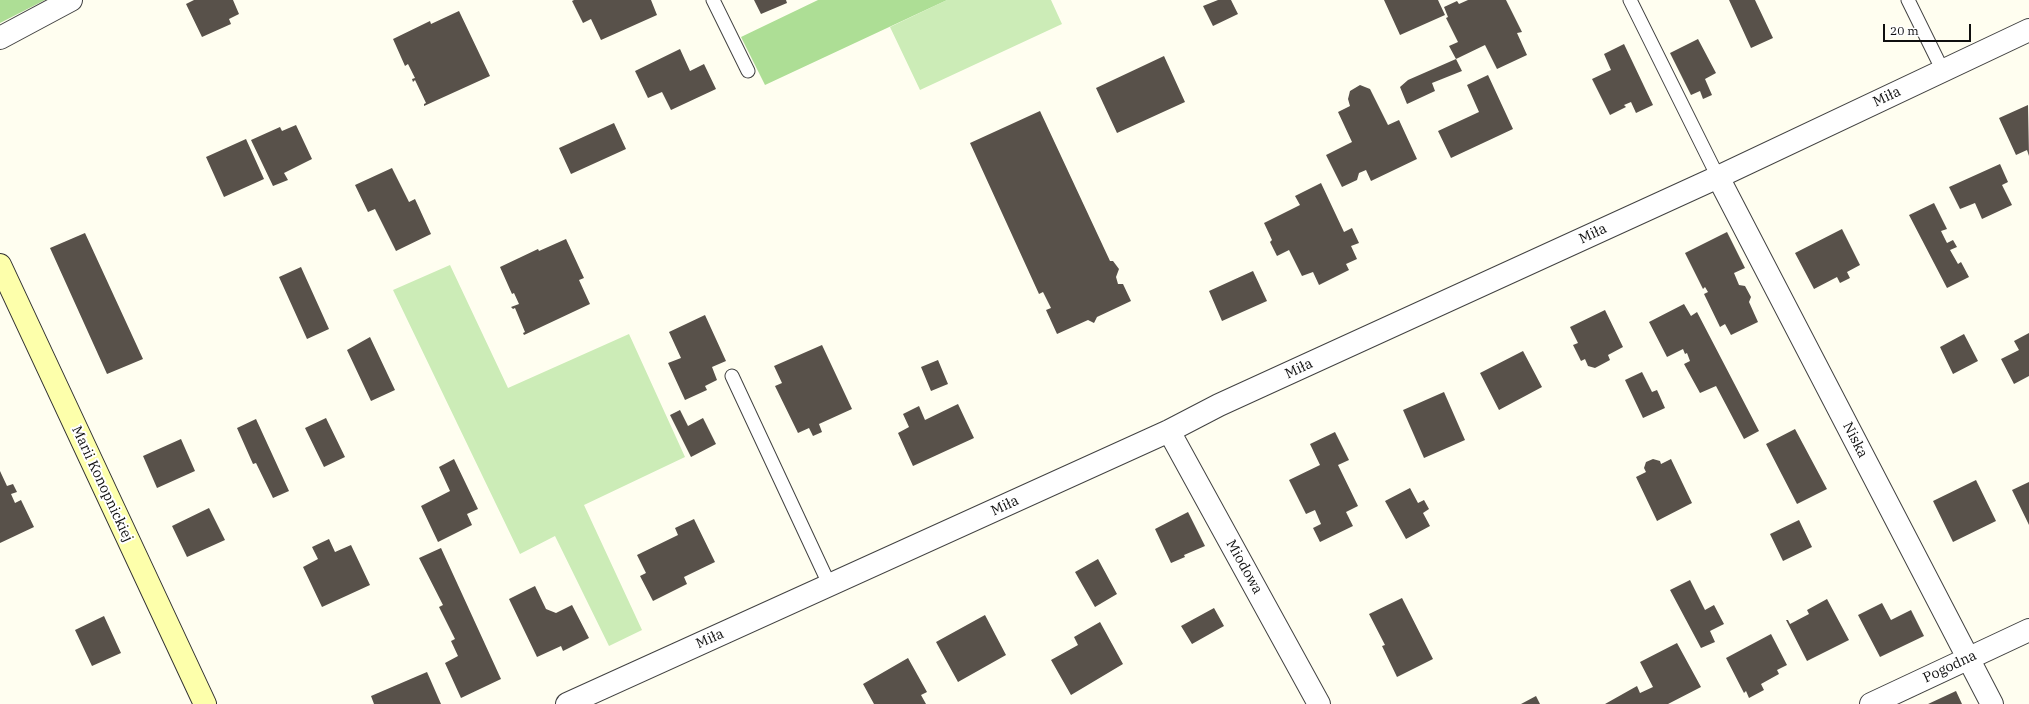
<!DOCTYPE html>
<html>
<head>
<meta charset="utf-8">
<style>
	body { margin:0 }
	#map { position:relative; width:2029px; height:704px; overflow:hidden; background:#fffef0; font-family:"IBM Plex Serif",serif }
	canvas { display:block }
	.scale { position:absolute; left:1883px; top:24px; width:88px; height:18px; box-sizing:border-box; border:2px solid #0f0f0f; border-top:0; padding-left:5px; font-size:12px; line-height:14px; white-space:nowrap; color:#0f0f0f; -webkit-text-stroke:3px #fff; paint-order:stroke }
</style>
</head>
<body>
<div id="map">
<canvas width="2029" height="704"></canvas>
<div class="scale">20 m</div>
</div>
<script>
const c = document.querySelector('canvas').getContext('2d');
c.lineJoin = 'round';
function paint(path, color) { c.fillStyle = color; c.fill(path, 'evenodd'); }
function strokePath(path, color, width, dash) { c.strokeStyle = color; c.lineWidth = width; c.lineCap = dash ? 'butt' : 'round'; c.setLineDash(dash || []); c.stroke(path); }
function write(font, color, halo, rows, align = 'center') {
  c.font = font + ' "IBM Plex Serif",serif'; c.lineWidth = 4; c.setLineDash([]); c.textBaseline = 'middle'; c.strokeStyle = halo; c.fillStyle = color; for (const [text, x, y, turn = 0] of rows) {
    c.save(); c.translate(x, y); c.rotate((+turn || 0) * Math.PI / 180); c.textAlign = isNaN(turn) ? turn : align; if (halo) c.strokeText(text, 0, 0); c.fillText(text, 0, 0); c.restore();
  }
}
const green = new Path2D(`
	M947,0H1051L1062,24L920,90L890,27Z
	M450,265L508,388L629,334L685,457L584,505L642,630L609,646L555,536L520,554L393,290Z`);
const forest = new Path2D(`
	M0,0H45L0,23Z
	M818,0H947L765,85L741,37Z`);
const building = new Path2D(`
	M194,0H233L239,14L229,19L231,24L202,37L186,4Z
	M574,0H651L657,15L601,40L591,19L583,23L572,1Z
	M754,0H786L787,3L761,14Z
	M1218,0H1231L1238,14L1213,26L1203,6Z
	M1384,0H1438L1445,15L1400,35Z
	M1468,0H1506L1522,32L1517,33L1527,55L1497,69L1485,45L1456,59L1449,46L1458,42L1446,18L1448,17L1444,7L1457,1L1459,4Z
	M1729,0H1755L1773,38L1751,48Z
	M459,11L490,76L424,106V104L426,103L415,80L413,82L412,79L415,78L408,64L405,66L393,39L430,21L431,24Z
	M1698,39L1716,73L1705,79L1712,95L1703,99L1700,91L1691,95L1670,53Z
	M1624,44L1653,105L1636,113L1631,102L1624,105L1626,107L1610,115L1592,79L1611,70L1604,54Z
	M680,49L690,71L704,64L716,89L671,110L662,92L648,98L635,71Z
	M1164,56L1185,102L1117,133L1096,88Z
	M1456,59L1462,71L1432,83L1435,91L1407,104L1400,87L1408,80Z
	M1488,75L1513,129L1451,158L1438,131L1479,112L1467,85Z
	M1360,85L1370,89L1388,125L1399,120L1417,159L1371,181L1366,170L1359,173L1357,180L1342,187L1326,155L1352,142L1338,112L1350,106L1348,99L1350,91Z
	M2028,105L2029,156L2027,150L2016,155L1999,118Z
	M1040,111L1110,261H1113L1119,269L1116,277L1118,284H1123L1131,301L1097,317L1094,323L1088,320L1057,334L1046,310L1051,308L1043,292L1039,294L970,143Z
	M614,123L626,149L571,174L559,148Z
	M296,125L312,159L284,173L288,180L273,186L251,140L280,127L282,131Z
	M246,139L264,179L224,197L206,157Z
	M2000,164L2008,182L2002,185L2012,205L1982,219L1975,203L1960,209L1949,187Z
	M392,168L409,202L415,199L431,234L396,251L375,209L368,212L355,185Z
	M1321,183L1344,232L1352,228L1359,243L1351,246L1357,259L1346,264L1349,270L1319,285L1313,272L1302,276L1289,250L1277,256L1270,242L1272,240L1264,223L1300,205L1295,196Z
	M1934,203L1947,229L1941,231L1947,243L1953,240L1957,247L1950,250L1958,264L1961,262L1969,277L1947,288L1909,215Z
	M1842,229L1860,265L1847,272L1850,278L1840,283L1837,277L1814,289L1795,253Z
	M1727,232L1745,268L1734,273L1739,285L1745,286L1751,297L1749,302L1758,322L1731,335L1725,324L1720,327L1704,294L1708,292L1705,287L1703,289L1685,253Z
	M85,233L143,359L107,374L50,248Z
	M566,239L584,278L579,280L590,304L524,335L523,333L525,332L515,308L513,309L511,307L519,304L514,293L512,294L500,267L538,249L539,251Z
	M301,267L329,329L307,339L279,277Z
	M1253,271L1267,301L1222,321L1209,291Z
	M1684,304L1691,316L1697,312L1759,431L1744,439L1716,386L1700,393L1684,364L1690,361L1687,353L1685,354L1683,349L1667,357L1649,322Z
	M1605,310L1623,347L1608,355L1610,360L1595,368L1588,366L1585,359L1581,361L1573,345L1578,343L1570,327Z
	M705,315L726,361L712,367L717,380L705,386L707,390L685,400L668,363L681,358L669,332Z
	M2029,333V376L2014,384L2001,359L2019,350L2014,341Z
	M1964,334L1978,361L1953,374L1940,347Z
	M370,337L395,390L371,401L347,350Z
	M822,345L852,409L819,424L822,432L813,436L809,428L798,433L775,386L782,383L774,366Z
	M1523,351L1542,387L1499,410L1480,373Z
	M938,360L948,384L931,391L921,367Z
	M1642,372L1652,392L1657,390L1665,408L1643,418L1625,380Z
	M1444,392L1465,440L1424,458L1403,410Z
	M958,404L974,438L913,466L898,433L909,427L903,414L919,406L925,420Z
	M680,410L688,426L703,418L716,444L691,457L670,415Z
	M326,418L345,457L324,467L305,428Z
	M256,419L289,491L273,498L256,463L253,464L237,428Z
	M1795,429L1827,489L1797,504L1766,444Z
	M1335,432L1349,460L1338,465L1358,506L1346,512L1353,526L1320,542L1313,528L1321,524L1315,510L1306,514L1289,480L1320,465L1310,444Z
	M181,439L195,471L157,488L143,456Z
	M454,459L478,509L467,514L472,525L438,542L421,506L450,491L439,467Z
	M1653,459L1660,461L1661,464L1671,459L1692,503L1657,521L1636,477L1646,472L1644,468L1646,462Z
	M0,471L7,486L13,484L17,492L11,494L15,503L21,500L34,527L0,543Z
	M1976,480L1996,521L1953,542L1933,501Z
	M2029,482V525L2012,490Z
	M1410,488L1418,503L1424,500L1429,509L1423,513L1430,526L1406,539L1385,501Z
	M209,508L225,540L187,557L172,526Z
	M1188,512L1205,546L1184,555L1185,557L1171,563L1155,529Z
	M694,519L715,562L684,577L687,584L653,601L640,576L646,573L637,555L678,535L675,528Z
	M1799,520L1812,547L1783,561L1770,534Z
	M329,539L335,552L351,545L370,585L322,607L303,567L318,559L312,547Z
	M441,548L501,679L461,698L445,663L458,656L451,641L455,639L439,607L443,605L419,558Z
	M1098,559L1117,594L1095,607L1075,572Z
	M1690,580L1705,610L1714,605L1724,624L1710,631L1715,642L1701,648L1670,590Z
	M535,586L546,609L556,613L572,605L589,638L563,651L561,646L537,657L509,599Z
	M1402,598L1433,659L1397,677L1382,646L1385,645L1369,614Z
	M1827,599L1849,640L1807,661L1786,620H1788L1790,624L1809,614L1807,610Z
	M1882,603L1891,620L1911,610L1924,636L1880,657L1858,615Z
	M1214,608L1224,626L1192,644L1181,626Z
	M985,615L1006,655L958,682L936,642Z
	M104,616L121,653L92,666L75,630Z
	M1100,622L1123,664L1071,695L1051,660L1078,645L1074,637Z
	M1771,634L1787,665L1777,670L1779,674L1761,684L1764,690L1749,698L1746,691L1744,693L1726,658Z
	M1677,643L1701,687L1668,704H1605L1637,686L1640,693L1653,687L1640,662Z
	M908,658L927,692L921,695L926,704H874L863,684Z
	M427,672L441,704H374L371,696Z
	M1956,691L1962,704H1928Z
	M1536,696L1540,704H1521Z`);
const lane = new Path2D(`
	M713,0L748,71
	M1630,0L1718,177
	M1908,0L1943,71
	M732,376L830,586`);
const street = new Path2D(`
	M0,38L71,0
	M1718,177L1992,704
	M1169,431L1319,704
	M567,704L1169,431L1219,405L1718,177L2029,30
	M1871,704L2029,630`);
const secondary = new Path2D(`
	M0,265L205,704`);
const streetNames = [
	["Miła",1887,97,-25],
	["Miła",1593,234,-25],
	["Miła",1299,369,-25],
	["Niska",1855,440,63],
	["Marii Konopnickiej",102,484,65],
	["Miła",1005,506,-25],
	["Miodowa",1244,567,61],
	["Miła",710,639,-24],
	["Pogodna",1950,667,-25]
];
paint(green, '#ccecb7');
paint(forest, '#adde95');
paint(building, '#58514a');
strokePath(lane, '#424242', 15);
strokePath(street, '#424242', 24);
strokePath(secondary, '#313131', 24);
strokePath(lane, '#fff', 13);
strokePath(street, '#fff', 22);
strokePath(secondary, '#fdffab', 22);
write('14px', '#0f0f0f', '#fff', streetNames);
</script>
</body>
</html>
